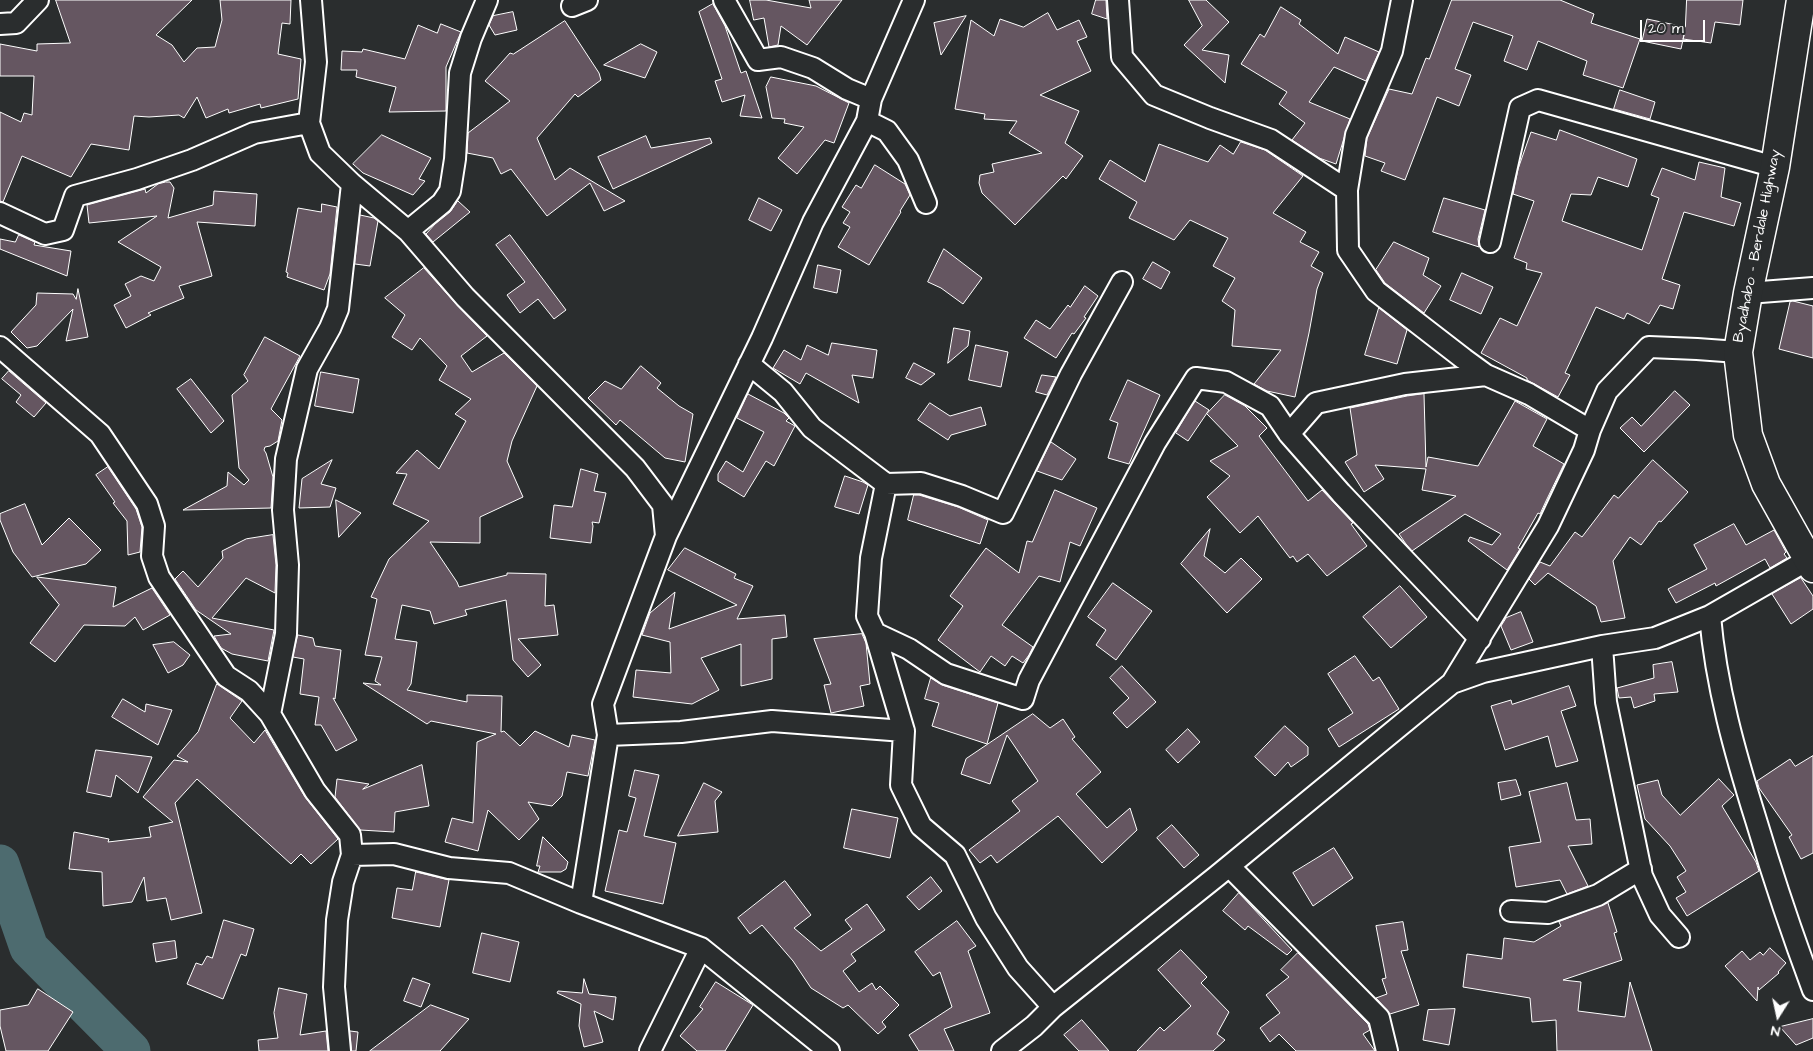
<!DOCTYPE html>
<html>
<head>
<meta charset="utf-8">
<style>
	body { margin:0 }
	#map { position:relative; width:1813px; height:1051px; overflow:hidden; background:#2a2d2e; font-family:"Architects Daughter",sans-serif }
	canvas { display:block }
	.north { position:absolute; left:1753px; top:991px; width:50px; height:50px; -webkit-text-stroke:4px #2a2d2e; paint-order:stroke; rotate:190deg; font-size:14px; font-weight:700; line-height:20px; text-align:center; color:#fff }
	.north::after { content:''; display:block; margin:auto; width:18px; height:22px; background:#fff; clip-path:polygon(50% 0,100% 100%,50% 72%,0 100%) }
	.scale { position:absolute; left:1640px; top:20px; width:65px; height:22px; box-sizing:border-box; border:2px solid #fff; border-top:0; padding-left:6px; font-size:15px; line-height:18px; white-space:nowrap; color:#fff; -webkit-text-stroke:4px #2a2d2e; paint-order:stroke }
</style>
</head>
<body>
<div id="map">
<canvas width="1813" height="1051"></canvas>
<div class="north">N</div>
<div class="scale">20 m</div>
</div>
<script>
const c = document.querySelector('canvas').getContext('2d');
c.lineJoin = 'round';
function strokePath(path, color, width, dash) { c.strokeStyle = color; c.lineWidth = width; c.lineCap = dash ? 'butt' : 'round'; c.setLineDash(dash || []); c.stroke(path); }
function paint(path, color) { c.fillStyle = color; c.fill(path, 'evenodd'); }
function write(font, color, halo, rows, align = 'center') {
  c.font = font + ' "Architects Daughter",sans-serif'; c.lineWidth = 5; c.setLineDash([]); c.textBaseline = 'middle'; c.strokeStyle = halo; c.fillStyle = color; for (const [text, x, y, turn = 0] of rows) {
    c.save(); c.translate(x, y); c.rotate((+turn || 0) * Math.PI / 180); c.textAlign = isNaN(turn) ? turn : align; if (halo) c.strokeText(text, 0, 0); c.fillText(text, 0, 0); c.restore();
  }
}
const river = new Path2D(`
	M0,864L29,948L131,1051`);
const building = new Path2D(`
	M56,0H192L156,35L172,45L184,62L197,48L215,47L222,20L220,0H291L290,24L282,23L278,54L301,59L298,99L261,108L260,104L229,113L228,109L206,118L197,97L184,118L179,115L149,117L134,116L129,150L91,144L71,177L22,156L3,202L0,201V112L21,122L24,113L32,115L34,76H0V44L37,51V44L70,43Z
	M750,0H766L811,8L809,0H842L807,45L781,26L778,45L769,47L764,18L754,20Z
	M1096,0H1106L1107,19L1092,14Z
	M1189,0H1206L1229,22L1202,50L1229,55L1225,83L1184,45L1202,26Z
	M1452,0H1560L1594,14L1591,23L1640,39L1623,88L1583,75L1587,61L1538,41L1527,70L1504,61L1513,36L1473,22L1455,69L1471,75L1459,106L1437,97L1405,180L1381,171L1385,163L1365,156L1367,138L1389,89L1412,94L1426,58L1429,59Z
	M1687,0H1743L1740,25L1715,22L1711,43L1683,39L1684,35L1681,49L1642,41L1647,19L1685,27Z
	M713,4L725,26L741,73L746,71L762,118L740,116L745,95L722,102L715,81L722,79L699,12Z
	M1281,7L1301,20L1299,24L1338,54L1345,37L1379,52L1366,81L1334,67L1309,102L1350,119L1336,164L1319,158L1292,140L1305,123L1279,104L1287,92L1241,64L1260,34L1264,37Z
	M513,12L517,30L495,35L489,25L493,16Z
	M1048,13L1057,30L1079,20L1087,37L1077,41L1091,71L1040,95L1079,111L1065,143L1083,156L1066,179L1063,176L1015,225L982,193L979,183L980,175L994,172L992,164L1042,153L1009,133L1017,121L984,119L985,114L955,109L971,20L994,36L1000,19L1023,27Z
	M966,16L941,55L934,23Z
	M565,21L599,73L601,80L578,97L575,94L537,138L555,180L570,168L625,201L604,211L590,183L547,216L511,169L501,174L493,158L467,153L468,133L510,101L485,81L510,53L513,54Z
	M441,24L461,32L446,67V111L389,112L396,87L356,77L357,70H341L342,51L362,52L363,49L405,59L418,25L437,33Z
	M641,44L657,52L645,78L604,65Z
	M771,77L816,86L849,103L834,143L825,140L797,174L778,158L804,127L784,123L785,119L772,118L766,87Z
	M1620,90L1655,102L1650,119L1614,109Z
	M1560,130L1637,159L1628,187L1598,177L1591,195L1571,194L1562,221L1642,250L1659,198L1651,195L1662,168L1695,180L1699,162L1725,168L1721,197L1741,203L1734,226L1684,212L1662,279L1680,285L1673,309L1660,305L1649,324L1627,313L1624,319L1596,307L1565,373L1570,375L1558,397L1527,380V378L1481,353L1500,318L1517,326L1542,273L1526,269L1527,263L1514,258L1534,201L1513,194L1518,169L1531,132L1556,140Z
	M382,135L431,158L419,179L425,181L413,195L363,173L353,164Z
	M646,136L651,148L710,138L712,143L613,189L598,157Z
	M1241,142L1265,150L1303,176L1273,213L1306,232L1300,242L1319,252L1311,266L1323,273L1317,289L1309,333L1295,397L1267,391L1254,384L1281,350L1232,346L1235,310L1222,301L1235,278L1213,266L1228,238L1190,220L1174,240L1129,218L1137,202L1099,179L1110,160L1145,182L1159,144L1208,162L1220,145L1233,154Z
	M875,165L905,184L910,195L900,211L901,212L869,265L838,247L850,227L843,223L850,212L842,207L856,185L861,188Z
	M166,182H170L174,188L168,218L213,205L214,191L257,194L255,226L197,222L212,276L179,286L184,298L148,313L151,315L126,328L114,305L131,296L125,284L141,276L154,281L161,267L118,242L157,216L89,223L87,205L145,189L146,193L158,184Z
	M759,198L782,210L771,231L749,220Z
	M1444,198L1485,210L1478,239L1479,247L1433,232Z
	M458,201L470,212L433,242L426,234L435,224L450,212Z
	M322,204L337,207L330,274L324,290L287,277L288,273L286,272L298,208L321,212Z
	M360,215L374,218L378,221L370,266L355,264Z
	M19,235L35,242L34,245L71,251L67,276L0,249V239L15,242Z
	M510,235L566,310L554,319L538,299L520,313L507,295L525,282L496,245Z
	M1394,242L1429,258L1423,275L1441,286L1424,313L1385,283L1376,270Z
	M944,249L982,278L963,304L941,288L928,282Z
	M1153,262L1170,272L1161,289L1143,279Z
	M818,265L841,270L837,293L814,288Z
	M424,268L457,305L487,336L461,356L472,372L504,353L537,386L512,441L507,461L523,497L480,517V543L430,542L457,582L459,587L507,575V573L546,574L545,606L554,605L558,635L518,639L541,665L528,677L513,660L506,600L465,610L467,615L434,624L430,611L402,605L395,639L417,642L411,684L407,690L467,702V695L502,696L501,732L504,731L520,746L535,731L569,747L572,735L595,740L588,776L567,772L562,796L552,806L528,802L539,819L519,840L488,810L478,851L445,842L452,818L473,823L477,742L496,734L431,721L427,724L363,683L381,685L375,681L382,657L365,655L377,599L371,597L389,559L429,521L393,504L407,474L396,473L417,450L439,469L466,421L455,414L471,399L439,380L447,366L420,338L412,350L392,337L405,315L385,298Z
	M1462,273L1493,287L1481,314L1450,300Z
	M1085,286L1098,296L1084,317L1086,318L1074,334L1072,333L1056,358L1024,338L1036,320L1050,329L1068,305L1070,307Z
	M78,289L88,337L66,341L73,309L37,346L27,348L11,332L36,305L37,293L73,294L76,299Z
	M1793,301L1813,306V358L1779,349L1790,302Z
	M1379,308L1407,330L1397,364L1365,355Z
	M954,328L970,331L968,346L948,363Z
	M265,337L300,356L271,409L282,420L278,441L270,446L265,447L264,450L266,453L273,477L271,508L183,510L227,486L228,472L244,485L249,480L239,468L232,395L248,381L244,375Z
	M832,343L877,350L873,378L852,375L859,403L806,373L800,384L773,368L784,350L801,360L807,345L828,355Z
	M976,345L1008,352L1001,387L969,380Z
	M914,363L935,374L921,385L906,378Z
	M641,366L661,383L657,388L679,406L693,414L685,462L665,458L620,420L616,425L588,398L605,381L621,389Z
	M9,371L46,403L34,417L16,402L21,395L2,379Z
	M321,372L359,379L353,413L315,406Z
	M1042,375L1056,377L1047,395L1036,392Z
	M191,379L224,421L211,433L177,389Z
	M1128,380L1160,395L1129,464L1108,458L1118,423L1110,420Z
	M1675,391L1690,405L1644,452L1620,428L1632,417L1641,426Z
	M748,394L784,413L789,418L786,421L795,426L774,466L766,461L744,497L718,481V474L726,461L743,472L764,432L737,418Z
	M1424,394L1426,467L1428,457L1478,466L1515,401L1547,419L1533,446L1564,464L1546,501L1540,514L1538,513L1518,548L1520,549L1507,570L1468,541L1470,537L1492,545L1501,534L1465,514L1412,551L1406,544L1399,534L1456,496L1422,490L1426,469L1375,465L1384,479L1364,492L1345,462L1357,455L1350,408L1407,396Z
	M1225,395L1245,406L1267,428L1259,436L1308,501L1322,490L1353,523L1351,524L1367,546L1327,576L1308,554L1297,562L1293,556L1290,558L1258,516L1240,533L1207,497L1230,476L1210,461L1238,446L1207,414Z
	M1195,401L1209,410L1188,441L1176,433Z
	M930,403L950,416L981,407L986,425L951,435L948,440L918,420Z
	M1051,442L1076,459L1062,480L1037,471Z
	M332,460L321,484L336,488L330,507L299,508L302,479Z
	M1653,460L1688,492L1661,522L1659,521L1641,545L1630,537L1613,561L1625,618L1601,622L1596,606L1548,573L1535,585L1529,579L1540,562L1550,566L1575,532L1582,537L1614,495L1618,498Z
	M108,467L136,509L142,527L140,552L128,555L127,521L113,503L115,502L96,475Z
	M581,469L598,474L594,491L606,493L599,523L592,522L593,526L591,543L550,538L554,505L572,507Z
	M845,476L863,482L868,485L859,514L835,507Z
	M1055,490L1097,508L1080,546L1070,542L1060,582L1039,576L1002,625L1033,647L1029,655L1023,663L1012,656L1005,666L991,656L980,672L938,640L963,606L950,596L986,548L1019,573L1027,541L1032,542Z
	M914,495H919L958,507L988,520L980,544L908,520Z
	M336,500L361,513L339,537Z
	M25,504L42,545L69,518L101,550L86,564L32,577L13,552L0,520V514Z
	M1734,524L1746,545L1774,530L1786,552L1784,554L1787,558L1770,568L1765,559L1716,586L1715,583L1676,603L1668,589L1707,569L1694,545Z
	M1210,529L1204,556L1225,573L1241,558L1262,579L1227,613L1181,564Z
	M273,535L276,565L275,593L246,578L212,618L274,630L268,661L232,654L221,648L214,636L231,634L196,610L175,579L183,571L198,587L223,558L222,551L246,539Z
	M685,548L736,574L734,578L753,586L737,619L785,615L787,637L772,639V679L741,686V644L701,658L719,690L692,704L633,697L636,670L671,673L670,642L642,635L650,613L675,592L669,629L737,605L668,570Z
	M37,577L116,587L113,607L152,588L170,615L143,630L135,617L125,626L84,625L55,662L30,643L59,605Z
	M1801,578L1813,596V609L1791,624L1772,594Z
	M1113,583L1152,611L1116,660L1096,645L1106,630L1088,617Z
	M1400,586L1427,617L1391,648L1363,617Z
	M1521,612L1533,642L1511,650L1501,626L1506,618Z
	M862,634L866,643L870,684L860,686L864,706L831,713L824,685L831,684L814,639Z
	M298,635L313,638L315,646L341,650L335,699L333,698L357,740L336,751L321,725H315L319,697L300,694L304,659L293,657Z
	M174,642L190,655L183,665L168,673L153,645Z
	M1355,656L1373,681L1379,677L1399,709L1339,747L1328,729L1353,713L1328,674Z
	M1672,662L1678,692L1654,694L1655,701L1634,708L1631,697L1619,698L1617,688L1654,678L1653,665Z
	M1122,666L1156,702L1127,728L1113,713L1129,698L1110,678Z
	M931,678L942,685L998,703L987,744L932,726L939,703L925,699Z
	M217,684L242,701L230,718L254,743L265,730L305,797L338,839L311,864L301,854L291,864L197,779L175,803L202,913L171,920L166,898L147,901L144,877L132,902L103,906L102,872L69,869L74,832L109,839L108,842L151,837L149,827L173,822L143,797L174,760L188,762L177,756L198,732Z
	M1569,686L1576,706L1561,711L1578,761L1556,767L1548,736L1505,750L1491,706L1511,700L1512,704Z
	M123,699L145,712L146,704L172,710L158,745L112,717Z
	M1033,714L1050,728L1063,719L1075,737L1072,739L1101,772L1076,794L1107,828L1130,808L1137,830L1102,863L1058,816L997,863L991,855L980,863L969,850L1020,811L1012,801L1038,781L1007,735L990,784L961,774L966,759Z
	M1285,726L1308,747V755L1291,767L1288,762L1275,776L1255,757Z
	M1188,729L1200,742L1178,763L1166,750Z
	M96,750L152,757L138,793L116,775L111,797L87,792Z
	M1813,756V853L1801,859L1789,837L1792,835L1759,788L1757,781L1790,759L1795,766Z
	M422,765L429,806L395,812L394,832L360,830L335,797L337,779L369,784L363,789Z
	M635,770L659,775L644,836L676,843L663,904L605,891L619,830L627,832L636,798L629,796Z
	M1719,779L1734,795L1722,806L1756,862L1759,871L1687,916L1676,898L1686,892L1677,877L1686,871L1670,846L1645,819L1637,785L1658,780L1662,795L1680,815Z
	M1516,780L1521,795L1501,800L1498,783Z
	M704,783L722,792L715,801L718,832L678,836Z
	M1567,783L1576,820L1590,819L1592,844L1568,846L1588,886L1567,894L1560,880L1516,887L1509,847L1541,842L1529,792Z
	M852,809L898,818L890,858L844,848Z
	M1172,825L1199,855L1184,868L1157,838Z
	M543,837L568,862L566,869L561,872H538L540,866H537Z
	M1334,848L1353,878L1313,906L1293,873Z
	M416,872L449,880L440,927L392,918L397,888L412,890Z
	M931,877L942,891L919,910L907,897Z
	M785,881L811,915L794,928L821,951L852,929L845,920L867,904L885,930L851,954L856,961L843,971L859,992L872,983L876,990L880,986L899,1005L882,1022L886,1027L878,1034L848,1005L843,1008L811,988L793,961L762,925L750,934L738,918Z
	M1239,893L1292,950L1287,955L1248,926L1245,930L1223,911Z
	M1608,903L1617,932L1614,933L1622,960L1563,980L1581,982L1578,1011L1625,1017L1630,982L1652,1051H1557L1556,1020L1532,1022L1530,998L1463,987L1467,954L1502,959L1504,938L1534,942L1561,926L1559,922Z
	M224,920L254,929L246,956L241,954L223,999L187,984L196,963L202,965L207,956L212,958Z
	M957,921L976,946L968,951L990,1013L944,1029L954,1051H919L909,1035L952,1007L940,972L933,976L915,952Z
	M1403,922L1408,950L1401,951L1419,1005L1390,1014L1376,998L1387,994L1382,979L1386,978L1376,926Z
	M482,933L519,942L510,982L473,973Z
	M175,941L177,958L156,962L153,944Z
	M1770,948L1786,963L1778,972L1779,973L1759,990L1758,987L1757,1001L1725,966L1742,951L1750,960L1760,952L1763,955Z
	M1181,950L1207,977L1201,983L1229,1012L1217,1034L1225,1040L1213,1051H1137L1160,1027L1164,1031L1191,1006L1158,970Z
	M1298,953L1368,1024L1370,1030L1363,1034L1375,1051H1296L1279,1034L1270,1042L1260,1028L1280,1013L1266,995L1289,977L1281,970Z
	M413,978L430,984L421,1007L404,1001Z
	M584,979L589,994L616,997L613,1020L594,1011L603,1042L584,1047L579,1026L581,1004L557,993L558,991L582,993Z
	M716,982L753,1005L725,1051H697L680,1036L703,1009L700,1007Z
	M279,988L307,994L300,1035L326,1031L328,1051H259L258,1040L278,1038L274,1013Z
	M38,989L73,1012L48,1051H6L0,1026V1010L28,1005Z
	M431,1005L469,1019L440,1051H370Z
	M1455,1009L1449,1045L1423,1040L1428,1010Z
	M1813,1019V1038L1796,1045L1780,1027Z
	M1082,1020L1109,1051H1079L1064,1035Z
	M350,1031L358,1032L356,1051H352Z`);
const minor = new Path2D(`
	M311,0L316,62L309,123L320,153L352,184L408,231L465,297L635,468L663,505L666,536
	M724,0L758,60L781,57L813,68L847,89L871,99
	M1118,0L1122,57L1154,95L1210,118L1271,140L1347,190
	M1402,0L1392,51L1356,135L1347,190L1348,250L1376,291L1464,359L1486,375L1529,394L1590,430
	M572,6L587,0
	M0,24L16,23L38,0
	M867,121L887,131L908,160L926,203
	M0,213L45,234L63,230L75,196L137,179L192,160L254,133L309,123
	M408,231L442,203L450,191L455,159L460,73L471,38L487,0
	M1490,242L1520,108L1538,100L1775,167
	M1748,293L1813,288
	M0,347L100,434L147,504L154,526L152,556L159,577L226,676L249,691L270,714
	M749,364L783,392L812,428L886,484L921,483L962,496L1003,513L1071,374L1122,282
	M1289,434L1316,403L1405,384L1486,375
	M886,484L871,558L867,616L875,633L904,731L901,785L921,826L955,855L986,918L1018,968L1053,1007
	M1710,616C1716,686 1735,753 1756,820C1773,877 1792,934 1813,990
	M875,633L909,649L946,674L1023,699L1029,680L1155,443L1196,378L1226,382L1270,406L1289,434L1341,493L1480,639
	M1602,646L1606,702L1642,876L1660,915L1679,937
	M1452,683L1483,672L1602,646L1655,638L1710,616L1813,557
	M608,735L681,732L772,721L904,731
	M352,855L394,854L449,868L509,873L581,903L701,948L829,1051
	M1229,866L1379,1018L1387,1051
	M581,903L608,735L603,704L666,536L762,338L813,222L867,121L871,99L914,0
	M1511,911L1548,913L1598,895L1641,869
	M340,1051L334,987L337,920L343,882L352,855L350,835L315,791L270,714L286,634L288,565L283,510L286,459L307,369L330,328L338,309L352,184
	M650,1051L701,948
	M1002,1051L1034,1026L1053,1007L1217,876L1452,683L1548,526L1584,450L1590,430L1607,391L1649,347L1697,349L1738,352`);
const primary = new Path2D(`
	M1801,0L1775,167L1748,293L1738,352L1748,435L1766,484L1813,568`);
const streetNames = [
	["Byadhabo - Berdale Highway",1758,246,-79]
];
strokePath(river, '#4d6b6f', 39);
paint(building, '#655661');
strokePath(building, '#fff', 1);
strokePath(minor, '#fff', 24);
strokePath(primary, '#fff', 31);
strokePath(minor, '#2a2d2e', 20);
strokePath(primary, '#2a2d2e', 28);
write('15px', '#fff', '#2a2d2e', streetNames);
</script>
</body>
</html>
